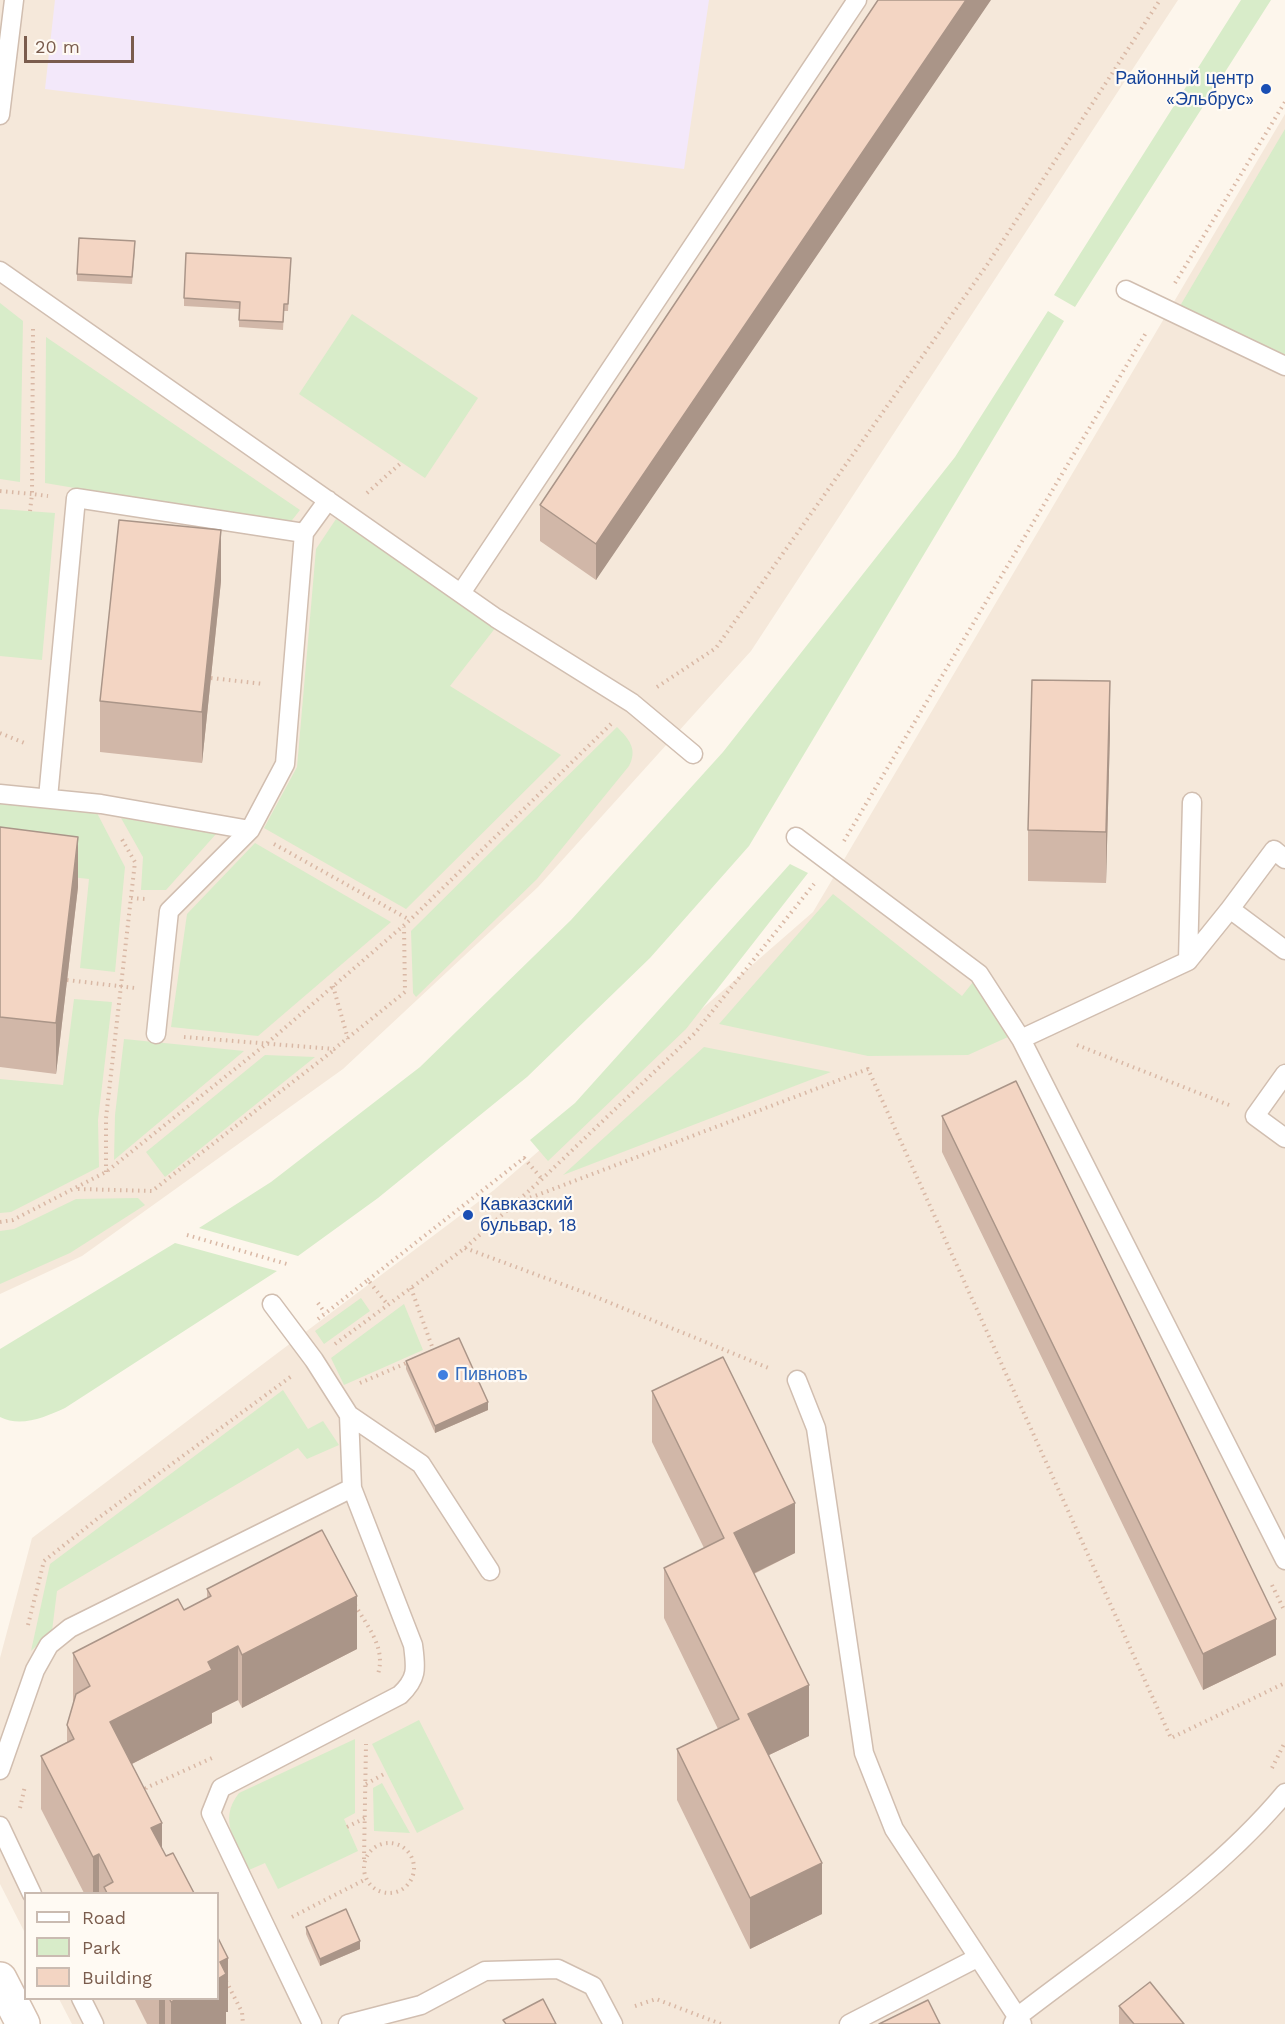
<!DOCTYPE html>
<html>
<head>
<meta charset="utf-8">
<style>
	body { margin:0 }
	#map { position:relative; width:1285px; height:2024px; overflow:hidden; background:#fdf6ec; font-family:"Work Sans",sans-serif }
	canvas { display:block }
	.legend { position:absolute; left:24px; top:1892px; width:195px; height:108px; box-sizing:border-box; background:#fffaf3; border:2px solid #cabbb1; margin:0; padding:8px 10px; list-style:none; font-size:18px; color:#7a5c4d }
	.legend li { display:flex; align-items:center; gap:12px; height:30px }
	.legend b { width:30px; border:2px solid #cabbb1 }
	.scale { position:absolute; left:24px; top:36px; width:110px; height:27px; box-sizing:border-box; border:3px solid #7a5c4d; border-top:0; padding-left:8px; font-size:18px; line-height:21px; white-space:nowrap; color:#7a5c4d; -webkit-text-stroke:4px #fffaf3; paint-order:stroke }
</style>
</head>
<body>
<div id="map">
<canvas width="1285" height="2024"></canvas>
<ul class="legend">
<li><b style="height:8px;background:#fff"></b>Road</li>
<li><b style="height:16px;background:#d8ecc9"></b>Park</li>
<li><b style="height:16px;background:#f3d5c3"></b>Building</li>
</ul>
<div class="scale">20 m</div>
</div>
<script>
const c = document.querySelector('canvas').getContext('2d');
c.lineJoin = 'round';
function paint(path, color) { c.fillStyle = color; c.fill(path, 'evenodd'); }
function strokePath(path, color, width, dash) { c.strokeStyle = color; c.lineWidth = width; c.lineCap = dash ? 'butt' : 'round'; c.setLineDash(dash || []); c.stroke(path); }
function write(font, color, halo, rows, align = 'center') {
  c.font = font + ' "Work Sans",sans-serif'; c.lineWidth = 4.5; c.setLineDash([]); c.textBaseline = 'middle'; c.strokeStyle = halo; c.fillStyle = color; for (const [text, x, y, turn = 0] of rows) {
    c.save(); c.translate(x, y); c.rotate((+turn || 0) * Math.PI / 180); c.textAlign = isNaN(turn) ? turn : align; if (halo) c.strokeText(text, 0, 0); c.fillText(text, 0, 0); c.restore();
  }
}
const residential = new Path2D(`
	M0,0H1178L751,651L538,887L343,1069L82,1256L0,1294Z
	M1285,114V2024H72L59,1999L218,1998V1894H26L25,1933L0,1884V1658L32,1538L494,1190L813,912Z`);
const education = new Path2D(`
	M55,0H709L684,169L45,89Z`);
const green = new Path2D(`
	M1241,0H1271L1075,307L1054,295Z
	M1285,129V359L1177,311Z
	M0,303L23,321L20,482L0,479Z
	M1048,311L1064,321L749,846L650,958L527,1077L378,1198L298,1256L199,1228L271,1182L420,1067L571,920L723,752L955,457Z
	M352,314L478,398L425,478L299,394Z
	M46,337L300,510L289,524L45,483Z
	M0,509L55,513L42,660L0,656Z
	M336,519L496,627L450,686L561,755L406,909L264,828L297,767L316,549Z
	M617,727C629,739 638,749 629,766L537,879L416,997L413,993L411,931Z
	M0,803L97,813L125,867L115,972L80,968L89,879L0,869Z
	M121,818L216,834L166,890H141L143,857Z
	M255,843L391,922L258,1036L171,1027L187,914Z
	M790,864L808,873L686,1029L548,1161L530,1140L575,1103Z
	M833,894L962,996L973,982L1008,1037L968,1055L868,1056L719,1024Z
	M74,999L112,1002L98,1120L99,1167L11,1212L0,1213V1079L63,1085Z
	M124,1039L244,1051L114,1160L115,1115Z
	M704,1047L831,1072L563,1175Z
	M265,1055L315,1057L165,1177L146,1152Z
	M138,1198L145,1205L70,1253L0,1284V1231L14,1229L76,1199Z
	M175,1243L277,1271L65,1408C45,1417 21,1428 0,1417V1349Z
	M361,1298L370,1311L324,1344L315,1331Z
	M404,1304L423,1350L344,1385L331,1358Z
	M283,1390L308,1429L323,1421L339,1445L307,1459L298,1448L57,1591L52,1631L31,1651L50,1564Z
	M419,1720L464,1809L417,1833L372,1744Z
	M355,1739V1813L344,1819L358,1851L278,1889L265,1863L249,1870C237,1842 217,1821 239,1793Z
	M382,1783L410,1833L374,1831L373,1788Z`);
const path = new Path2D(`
	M1175,283L1285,102
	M33,329L32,494L48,496
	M0,491L32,494L30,511
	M367,493L402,462
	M211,678L264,684
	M657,687L716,648L987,265L1160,0
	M0,733L27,744
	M844,841L1147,331
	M274,844L410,920
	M131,898L145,899
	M67,980L135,988
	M333,986L348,1039
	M184,1037L334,1049L405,992L404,927
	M1077,1045L1229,1105
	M106,1172V1118L135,862L120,836
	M78,1189L152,1191L334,1050
	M519,1202L868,1069L1171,1738L1285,1683
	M0,1222L13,1220L106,1172L265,1045L410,920L611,724
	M187,1235L287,1264
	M465,1248L591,1295L771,1369
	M368,1280L524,1158L542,1179
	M411,1288L434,1352
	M318,1303L325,1313
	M318,1319L368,1280L388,1305
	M335,1344L465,1248L542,1179L695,1033L814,884
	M360,1383L411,1361
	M1272,1585L1285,1612
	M355,1605C368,1627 386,1648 378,1674
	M28,1625L44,1561L97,1519L293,1375
	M1272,1768L1285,1742
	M366,1784L386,1773
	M144,1795L146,1788L212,1758
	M20,1808L25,1786
	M347,1827L365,1818
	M364 1868a25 25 0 1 1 50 0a25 25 0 1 1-50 0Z
	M364,1859L366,1744
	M292,1917L366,1879
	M226,1981L242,2012L243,2024
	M635,2006L656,1999L721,2024`);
const lane = new Path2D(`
	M0,115L14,0
	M0,271L496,618L632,703L693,754
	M1126,290L1285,366
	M461,593L857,0
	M0,794L101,804L250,830
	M48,798L76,498L304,533
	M796,837L979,974L1021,1039L1285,1560
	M1230,909L1274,850L1285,859
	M1188,961L1230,909L1285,950
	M156,1034L169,911L250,830L285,764L304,533L328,500
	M1021,1039L1188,961L1192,802
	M1285,1074L1255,1116L1285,1138
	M272,1304L314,1360L349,1415L352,1488
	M797,1380L816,1428L864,1753L894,1829L1022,2024
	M349,1415L421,1464L490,1571
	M0,1770L35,1670L49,1645L70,1628L352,1488L413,1645C416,1668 418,1678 400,1695L221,1788L211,1813L312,2024
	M0,1826L32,1894
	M81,1998L94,2024
	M348,2024L421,2005L485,1971L558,1969L593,1986L613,2024
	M849,2024L977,1958
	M1013,2024L1016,2018C1108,1946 1210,1883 1285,1793`);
const secondary = new Path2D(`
	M0,1979L23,2024`);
const wall = new Path2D(`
	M878,0L596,580L540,541V505Z
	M135,248L132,284L77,281V274Z
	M291,258L288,311H284L283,330L239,327V309L184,306V298Z
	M221,581L202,763L100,752V701Z
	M1110,732L1106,883L1028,881V830Z
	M0,827L78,887L56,1074L0,1067Z
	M942,1116L1276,1655L1203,1690L942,1152Z
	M406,1361L488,1410L435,1433L406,1369Z
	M652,1391L795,1553L754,1574L809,1736L769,1755L822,1914L750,1949L677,1800V1749L718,1729L664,1618V1568L704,1548L652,1442Z
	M207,1589L357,1649L242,1708L238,1700L212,1713V1723L132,1764L162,1849L166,1856L194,1893H84L41,1809V1756L67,1742V1725L73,1704V1653L184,1610L207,1598Z
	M306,1927L360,1949L320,1966L306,1934Z
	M134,1998H218L228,2012H226V2024H147Z
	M1119,2006L1184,2024H1119Z`);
const shadedWall = new Path2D(`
	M966,0H991L596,580V544Z
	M221,530V581L202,763V712Z
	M1110,681V732L1106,883V832Z
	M78,837V887L56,1074V1023Z
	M488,1402V1410L435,1433V1426Z
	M795,1503V1553L734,1583V1533Z
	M357,1596V1649L242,1708V1655Z
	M1276,1619V1655L1203,1690V1654Z
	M238,1646V1700L212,1713V1723L110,1775V1722L208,1662Z
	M809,1685V1736L748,1765V1714Z
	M162,1823V1876L151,1828Z
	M99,1854V1893H93V1857Z
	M822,1863V1914L750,1949V1898Z
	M360,1941V1949L320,1966V1959Z
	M228,1958V2012H226V2024H171V2002L179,1998H218V1979L220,1962Z
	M159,1998H165V2024H159Z`);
const building = new Path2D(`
	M878,0H966L596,544L540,505Z
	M79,238L135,241L132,277L77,274Z
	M186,253L291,258L288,304H284L283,322L239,320L240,302L184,298Z
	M119,520L221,530L202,712L100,701Z
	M1032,680L1110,681L1106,832L1028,830Z
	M0,827L78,837L56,1023L0,1017Z
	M1016,1081L1276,1619L1203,1654L942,1116Z
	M459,1338L488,1402L435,1426L406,1361Z
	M723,1357L795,1503L734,1533L809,1685L748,1714L822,1863L750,1898L677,1749L739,1719L664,1568L724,1538L652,1391Z
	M322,1530L357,1596L242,1655L238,1646L208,1662L212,1670L110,1722L162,1823L151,1828L166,1856L173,1853L194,1893H107L104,1887L113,1882L99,1854L93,1857L41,1756L74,1739L67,1725L76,1694L90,1686L73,1653L178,1599L184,1610L211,1596L207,1589Z
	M346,1909L360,1941L320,1959L306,1927Z
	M218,1938L228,1958L220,1962L226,1974L218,1979Z
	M1150,1982L1184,2024H1134L1119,2006Z
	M169,1998H179L171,2002Z
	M543,1999L556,2024H506L503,2020Z
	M928,2000L940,2024H879Z`);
const markers = [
	[1266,89,6,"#1a4fb4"],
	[468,1215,6,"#1a4fb4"],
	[443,1375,6,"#3f7fe0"]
];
const transitNames = [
	["Районный центр",1254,79],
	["«Эльбрус»",1254,100],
	["Кавказский",480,1205,"left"],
	["бульвар, 18",480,1226,"left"]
];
const shopNames = [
	["Пивновъ",455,1375]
];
paint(residential, '#f5e8da');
paint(education, '#f3e8fa');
paint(green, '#d8ecc9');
strokePath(lane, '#d1beb0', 21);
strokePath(secondary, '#d6c0b0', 36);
strokePath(path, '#d9b8a5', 4, [1.5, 4.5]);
strokePath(lane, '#fff', 18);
strokePath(secondary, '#fff', 33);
paint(wall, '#d1b7a8');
paint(shadedWall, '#aa9588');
paint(building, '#f3d5c3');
strokePath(building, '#aa9588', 1.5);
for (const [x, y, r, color] of markers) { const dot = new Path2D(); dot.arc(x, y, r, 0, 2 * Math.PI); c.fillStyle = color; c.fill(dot); strokePath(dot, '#fffaf3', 2); }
write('18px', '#164399', '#fffaf3', transitNames, 'right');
write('18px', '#366cbe', '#fffaf3', shopNames, 'left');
</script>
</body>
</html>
